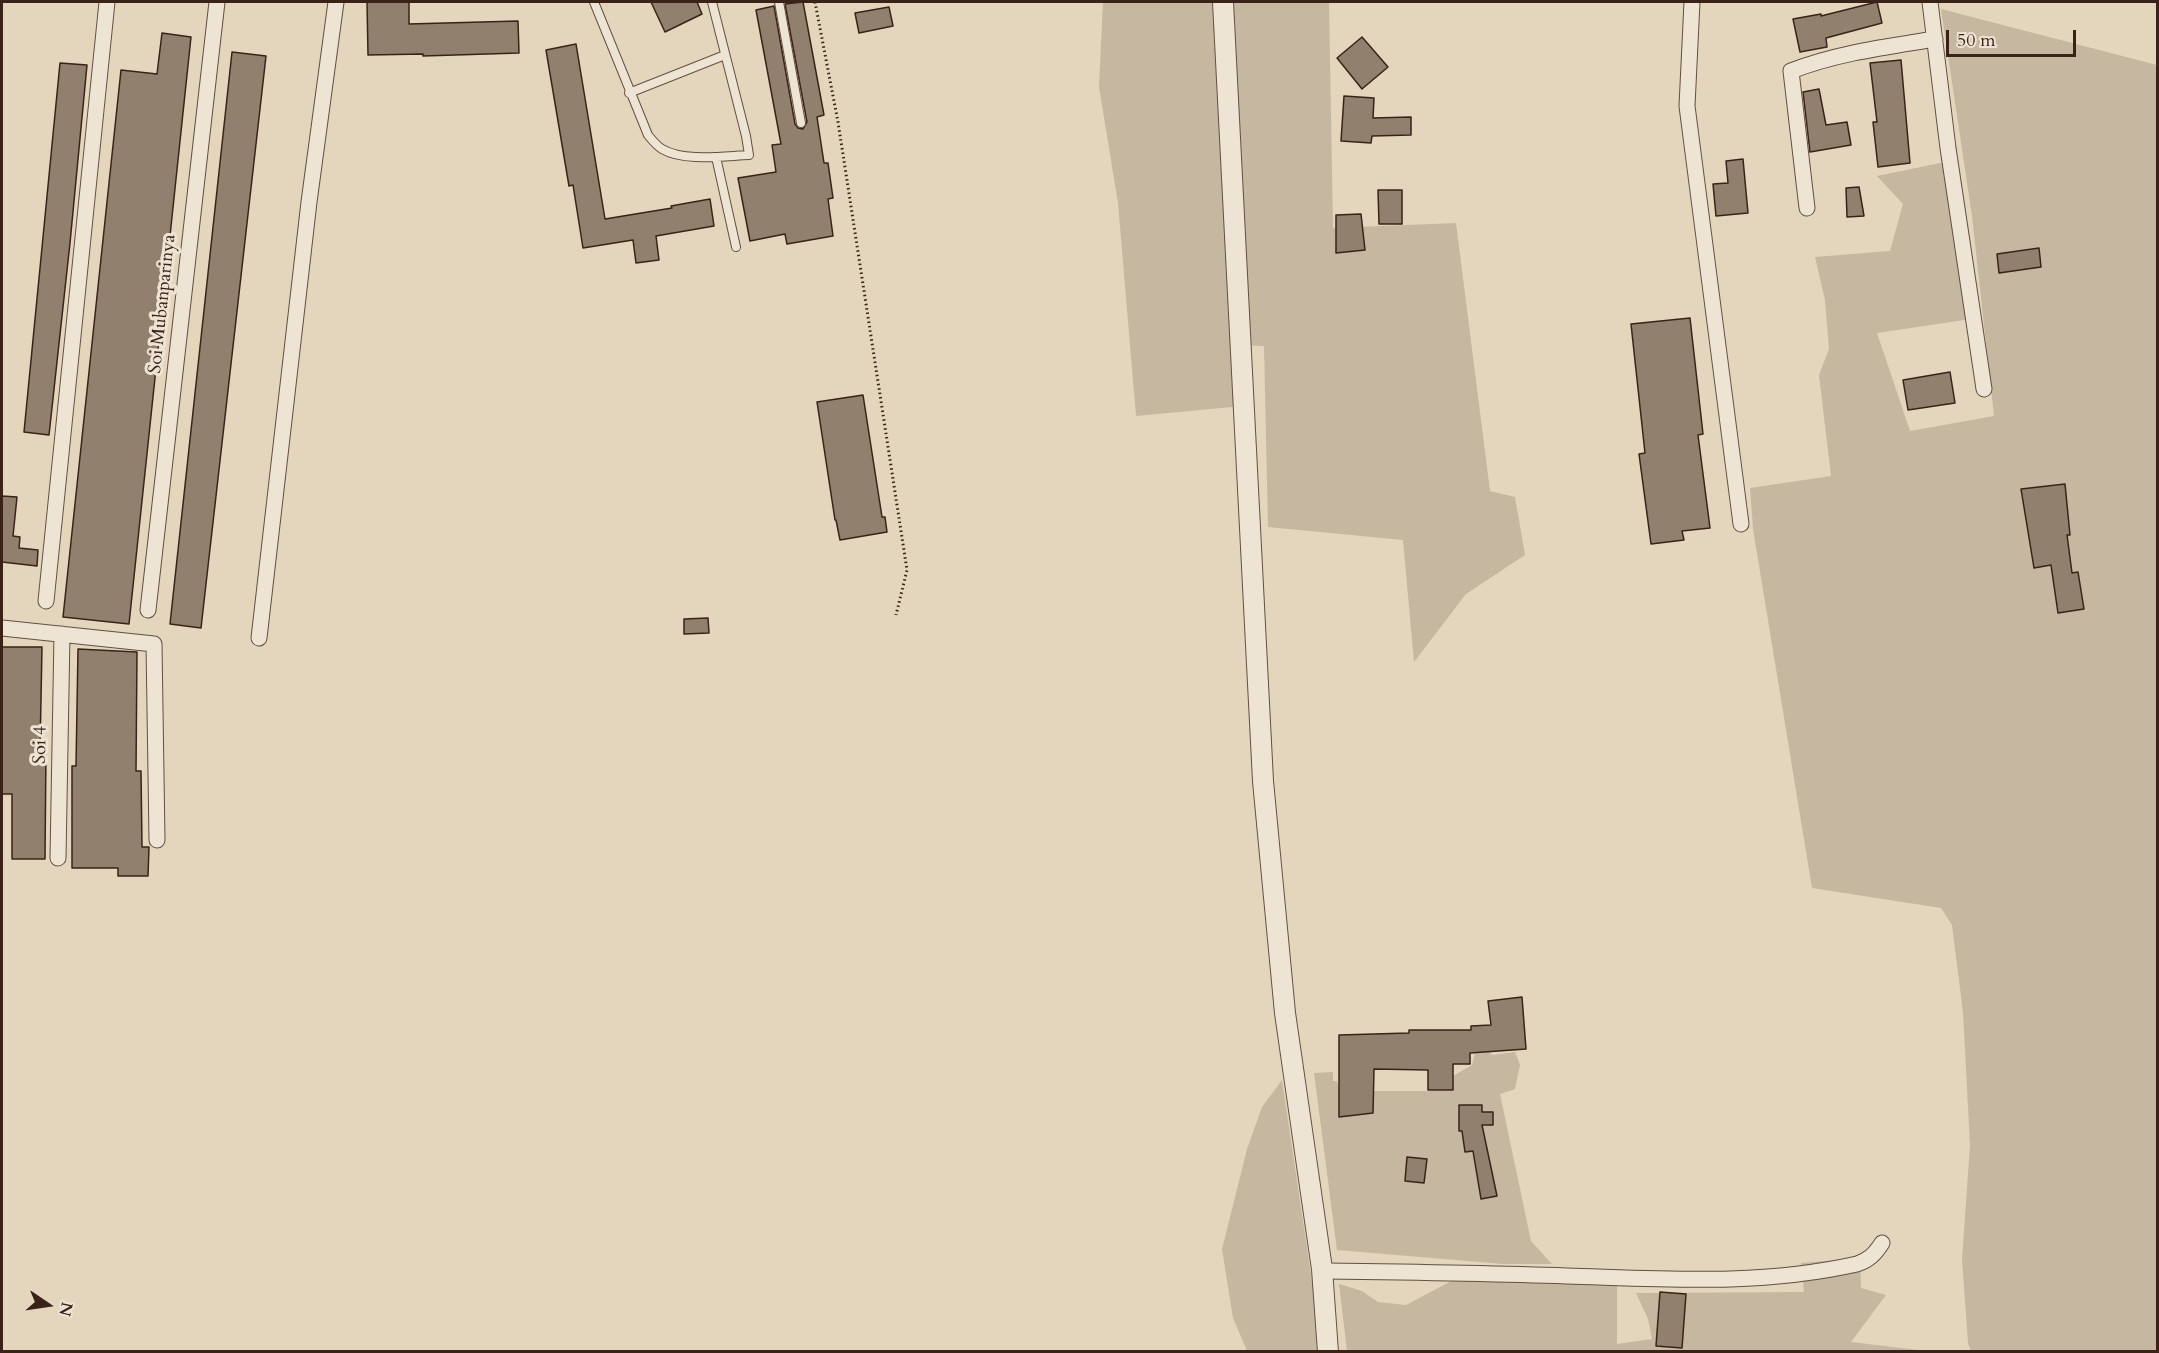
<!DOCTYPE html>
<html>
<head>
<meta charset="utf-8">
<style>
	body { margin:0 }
	#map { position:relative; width:2159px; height:1353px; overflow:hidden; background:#e3d6bc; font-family:Cardo,serif }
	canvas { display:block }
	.frame { position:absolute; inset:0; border:3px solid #3a2219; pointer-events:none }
	.north { position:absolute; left:18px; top:1275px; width:60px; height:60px; -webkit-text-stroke:4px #ede4d3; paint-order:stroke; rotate:103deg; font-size:16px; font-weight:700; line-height:24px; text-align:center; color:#3a2219 }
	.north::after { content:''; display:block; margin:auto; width:21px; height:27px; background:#3a2219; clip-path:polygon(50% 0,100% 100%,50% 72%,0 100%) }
	.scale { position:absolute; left:1946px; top:30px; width:130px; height:27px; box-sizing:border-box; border:3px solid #3a2219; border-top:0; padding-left:8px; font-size:18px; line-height:21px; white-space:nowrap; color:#3a2219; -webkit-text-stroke:4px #ede4d3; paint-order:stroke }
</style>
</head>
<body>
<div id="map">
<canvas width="2159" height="1353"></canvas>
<div class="frame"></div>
<div class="north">N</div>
<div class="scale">50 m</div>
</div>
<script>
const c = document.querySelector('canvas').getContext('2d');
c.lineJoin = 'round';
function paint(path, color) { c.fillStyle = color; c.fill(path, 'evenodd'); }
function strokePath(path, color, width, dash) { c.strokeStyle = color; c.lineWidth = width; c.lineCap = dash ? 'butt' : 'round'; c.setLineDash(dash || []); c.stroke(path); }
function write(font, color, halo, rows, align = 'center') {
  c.font = font + ' Cardo,serif'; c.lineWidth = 6; c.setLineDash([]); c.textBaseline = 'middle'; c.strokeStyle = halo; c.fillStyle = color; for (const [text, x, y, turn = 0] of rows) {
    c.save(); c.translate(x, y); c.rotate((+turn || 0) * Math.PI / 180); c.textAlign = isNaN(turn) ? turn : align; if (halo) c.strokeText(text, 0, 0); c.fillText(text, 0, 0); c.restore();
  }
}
const green = new Path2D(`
	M1103,2H1329L1333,228L1456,223L1490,491L1515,497L1525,555L1466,594L1414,662L1403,540L1268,527L1264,346L1242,345L1243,406L1136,416L1118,203L1099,87Z
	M1941,9L2157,65V1351H1971L1968,1343L1962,1259L1970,1145L1963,1012L1952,925L1941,908L1812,888L1753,529L1750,488L1831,476L1819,375L1829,349L1825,300L1815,257L1890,251L1903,204L1877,176L1945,162L1971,319L1877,333L1910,431L1994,416L1972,216Z
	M1479,1038L1492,1055L1515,1052L1520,1065L1515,1089L1500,1094L1531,1241L1552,1264H1503L1337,1250L1314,1073L1333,1072V1081H1337L1338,1085L1373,1091H1453V1076L1472,1065Z
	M1282,1080L1313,1288L1317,1351H1247L1233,1318L1222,1249L1247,1149L1262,1107Z
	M1860,1258L1861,1288L1886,1295L1851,1342L1927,1351H1347L1339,1284L1362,1291L1378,1302L1406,1305L1459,1277L1617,1285V1344L1652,1339L1648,1319L1636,1293L1804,1292L1801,1263Z`);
const building = new Path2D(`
	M367,2H409V24L518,21L519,53L423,56V54L368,55Z
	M651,2H697L702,14L665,32Z
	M803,2L824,115L817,117L824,163H828L833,198L828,199L833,236L787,244L785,234L750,241L738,178L776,172L772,145L781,144L756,10L774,6L795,124L798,128L803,129L807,122L785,4Z
	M1877,2L1882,23L1826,38L1827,47L1800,52L1793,19L1821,14V16Z
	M889,7L893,26L859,33L855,13Z
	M162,33L191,37L129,624L63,617L121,70L157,74Z
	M1362,37L1388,67L1362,89L1337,58Z
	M576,44L605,219L672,208L671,206L710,199L714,226L656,236L659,260L636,263L633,240L583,248L573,185L569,186L546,50Z
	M232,52L266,56L201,628L170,624Z
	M1901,60L1910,163L1878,167L1873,122H1877L1870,63Z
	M60,63L87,65L70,243L49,435L24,432Z
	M1819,89L1826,125L1847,122L1851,145L1810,152L1803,92Z
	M1344,96L1374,98L1373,118L1411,117V135L1372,136L1371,143L1341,141Z
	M1743,159L1748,213L1716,216L1713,184L1728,183L1726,161Z
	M1859,187L1864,216L1847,217L1846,188Z
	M1378,190H1402V224H1379Z
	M1361,214L1365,250L1336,253V215Z
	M2039,248L2041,267L1999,273L1997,254Z
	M1690,318L1703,434L1698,435L1710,528L1682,531L1684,540L1651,544L1639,454L1645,453L1631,324Z
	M1950,372L1955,403L1908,410L1903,380Z
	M863,395L882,517H885L887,532L840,540L836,520H835L817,402Z
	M2065,484L2070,535H2067L2072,573L2078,572L2084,609L2058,613L2051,565L2034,568L2021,489Z
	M2,496L17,497L13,536L20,537L19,548L38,550L37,566L2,562Z
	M708,618L709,633L684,634V619Z
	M2,647H42L40,750H46L45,859H12V794H2Z
	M78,649L137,652L136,771H141L142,847H149L148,876H118V868H72V766H76Z
	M1522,997L1526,1049L1470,1053V1064H1453V1090H1428V1070L1374,1069L1373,1113L1339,1117V1035L1409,1033V1030H1471V1026L1491,1025L1488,1001Z
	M1459,1105H1482V1112H1493V1125H1482L1497,1196L1481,1199L1473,1151L1465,1152L1462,1131H1459Z
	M1407,1157L1427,1159L1424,1183L1405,1181Z
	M1660,1292L1686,1294L1682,1348L1656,1346Z`);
const path = new Path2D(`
	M815,2L838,122L907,570L896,615`);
const service = new Path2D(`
	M594,2L648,135C652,140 657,146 662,149C684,162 724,156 749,155L746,136L712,2
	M779,2L801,123
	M629,93L725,55
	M716,157L736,247`);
const minor = new Path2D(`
	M1692,2L1687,106L1741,524
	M1930,2L1948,148L1984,389
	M1807,208L1791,71C1837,53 1886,47 1935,39
	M46,601L107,2
	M148,610L217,2
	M2,628L154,644L157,840
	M259,638L309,202L336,2
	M58,858L62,634
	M1322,1271C1403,1272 1485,1273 1567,1276C1666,1279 1759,1286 1857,1264C1869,1260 1875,1254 1882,1243`);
const tertiary = new Path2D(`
	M1223,2L1263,781L1285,1013L1322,1269L1328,1352`);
const streetNames = [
	["Soi Mubanparinya",163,304,-84],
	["Soi 4",41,745,-89]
];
paint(green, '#c6b7a0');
paint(building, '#92806e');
strokePath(building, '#3a2219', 1.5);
strokePath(service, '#644f42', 10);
strokePath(minor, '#644f42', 17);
strokePath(tertiary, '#644f42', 22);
strokePath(path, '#3a2219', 3, [1.5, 3]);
strokePath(service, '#ede4d3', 8);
strokePath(minor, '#ede4d3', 15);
strokePath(tertiary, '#ede4d3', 20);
write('18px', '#3a2219', '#ede4d3', streetNames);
</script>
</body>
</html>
